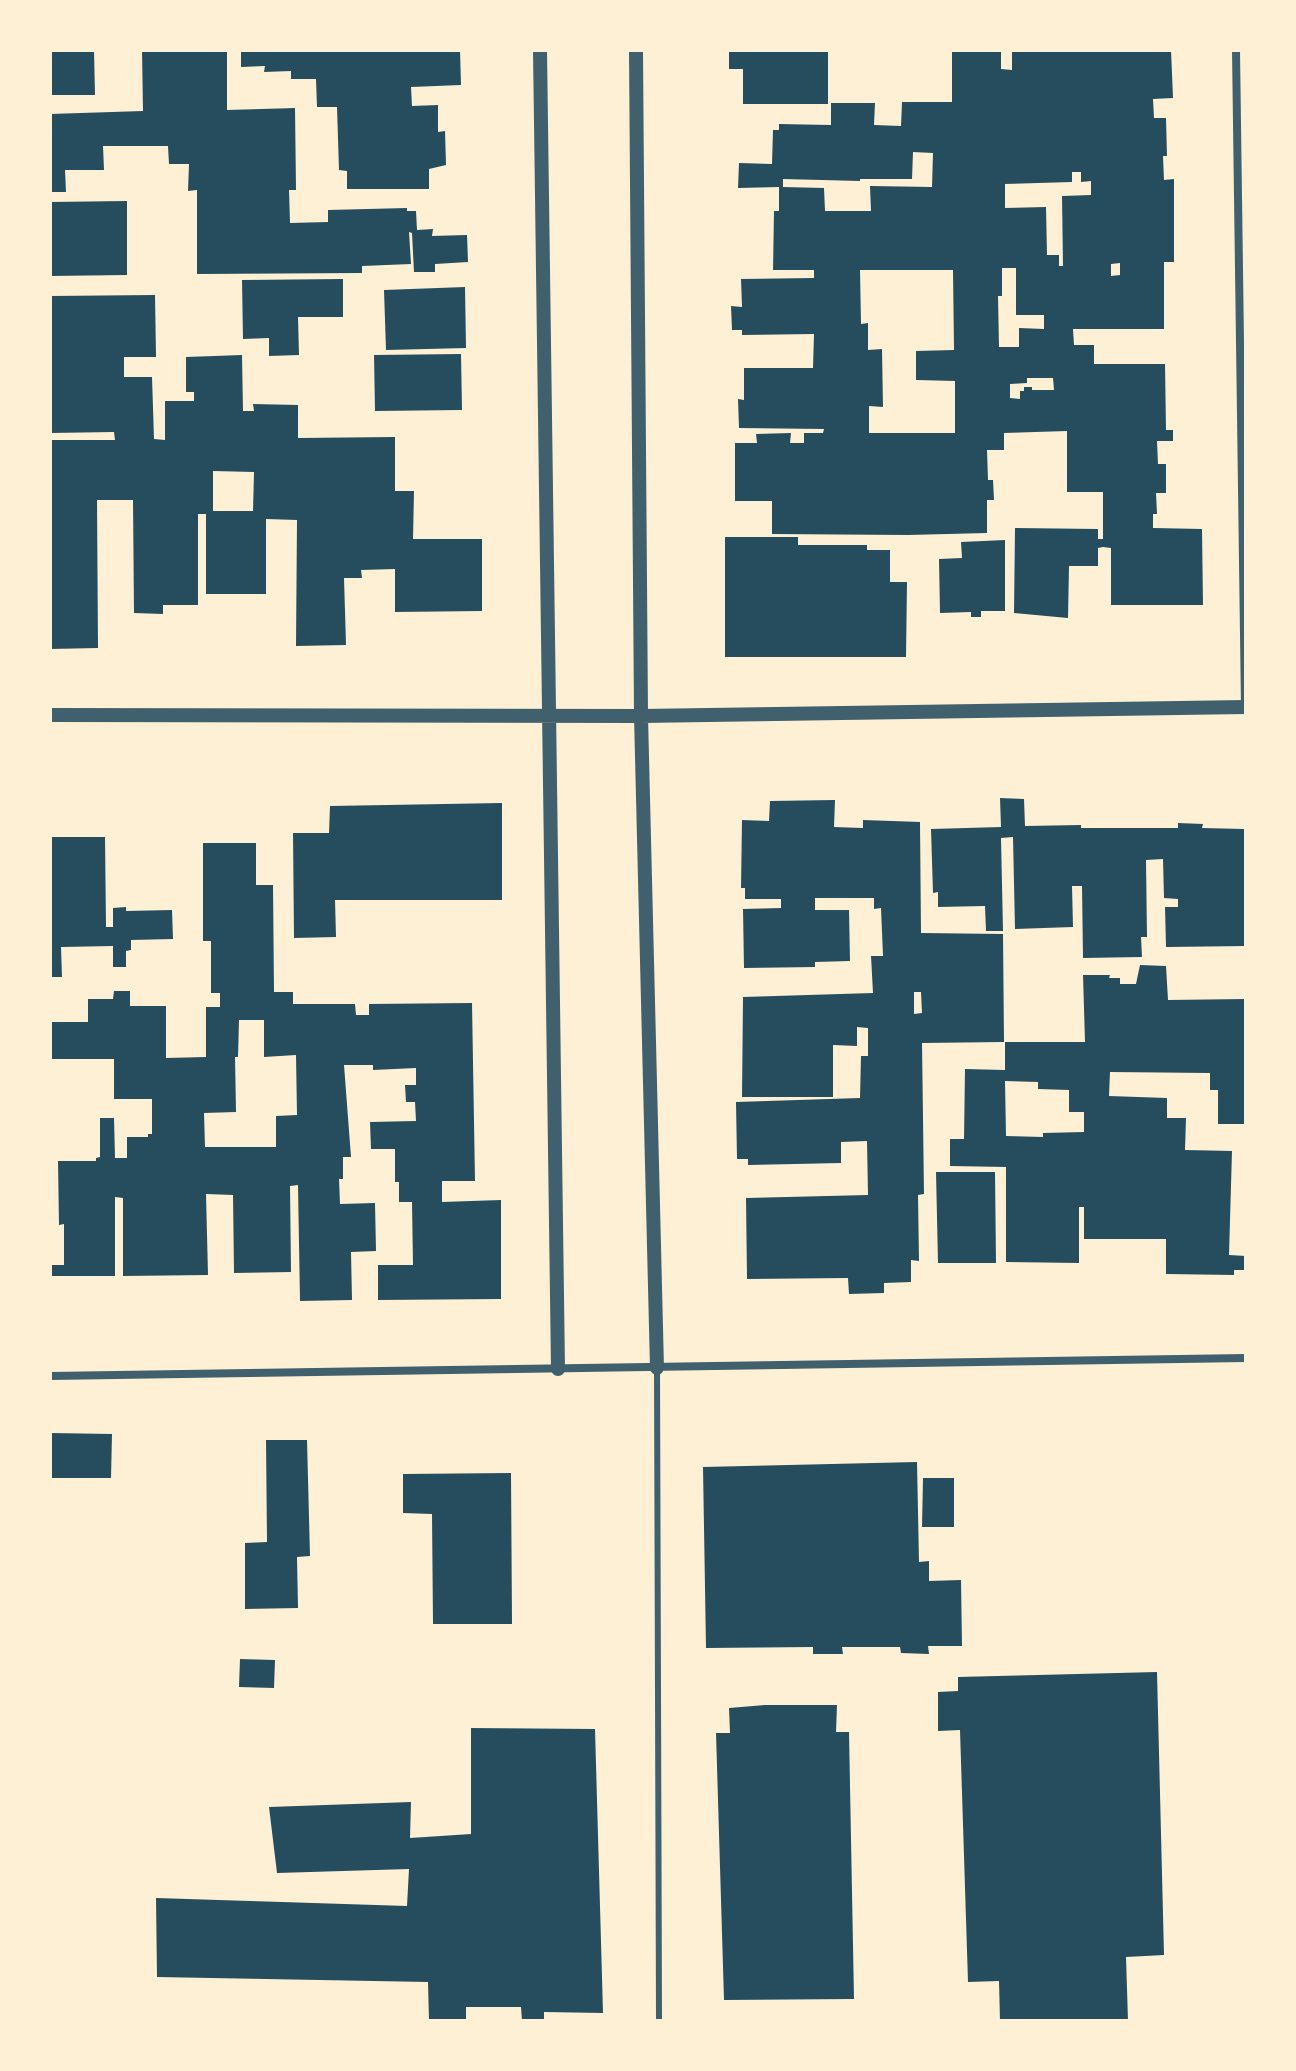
<!DOCTYPE html>
<html>
<head>
<meta charset="utf-8">
<style>
	body { margin:0 }
	#map { position:relative; width:1296px; height:2071px; overflow:hidden; background:#fdf0d5; font-family:"PT Sans Narrow",sans-serif }
	canvas { display:block }
	.frame { position:absolute; inset:0; border:52px solid #fdf0d5; pointer-events:none }
</style>
</head>
<body>
<div id="map">
<canvas width="1296" height="2071"></canvas>
<div class="frame"></div>
</div>
<script>
const c = document.querySelector('canvas').getContext('2d');
c.lineJoin = 'round';
function paint(path, color) { c.fillStyle = color; c.fill(path, 'evenodd'); }
function strokePath(path, color, width, dash) { c.strokeStyle = color; c.lineWidth = width; c.lineCap = dash ? 'butt' : 'round'; c.setLineDash(dash || []); c.stroke(path); }
const building = new Path2D(`
	M50,50H94L95,95H50Z
	M142,50H227V110L295,108L296,190H289L290,223L328,222V210L407,208V211H416L417,230L433,229L432,236L467,235L468,262L435,264V272H414L412,233L409,232L411,264L362,266V273L197,274V190L188,191L189,164H169L168,146H103L104,170H65L66,192H50V114L143,111Z
	M241,50H460L461,85L411,87L412,106L438,105V132L445,131L446,165L429,169V189H347V171L339,170L337,107H317L316,79H291V71L264,72L265,66L241,67Z
	M729,50H828V104H743V69H729Z
	M952,50H1001V69L1012,70V50H1171L1173,98L1153,99L1154,118H1166L1167,156H1163L1164,180L1174,179V262H1164V329H1073L1074,345H1094V364H1165L1166,430H1173V441H1157L1158,464H1166V493H1156L1157,514H1153V528L1202,529L1203,605H1111V548L1103,547L1098,548V566H1069L1068,618L1014,613L1015,528L1098,529V539H1103V492H1067V431L1004,433V450H987L988,480H993L994,500H987V533L908,535L772,534V501H735V443H757L756,434L791,433L790,443H804V433H823L824,429L739,428L738,399L744,400V368H813L814,334L742,335V330H732L731,306L742,307L741,279L814,278V270H773L774,211H779V187L738,188L739,163L772,164L773,130H779V124L831,125V103H875L874,125L901,126L902,102H952ZM913,152L933,153L932,187L870,186L871,211H825L824,188L783,187V179L860,181V179H912ZM1072,172H1081V182L1091,181V195L1062,196L1063,266H1059V255H1047L1046,207L1005,208V184L1072,182ZM1120,263V275L1111,276V264ZM1002,268H1016V315H1044V329L1019,328V347H999L998,296H1002ZM860,270H953L954,350L916,351V380L955,381V433H869V406L883,407L882,349L868,350V323L861,324ZM1027,378H1053L1054,390H1032V387H1024V391H1020V399L1010,398V384L1027,383Z
	M127,201V275L50,276V202Z
	M343,279V317H298L299,355L269,356V338L243,339L242,280Z
	M465,287L466,348L386,350L384,290Z
	M155,295L156,357H124V377H152L154,439L165,440V401H194V392H186V357L242,355L243,411H254L253,404L298,405V438L395,437V491H414L413,539H482V611L395,612V569L361,570L362,578H344L346,645L296,646L297,520L266,519V594H206V514H198V605H163V614L134,613L133,500H97L98,648L50,649V440H115L114,432L50,433V296ZM213,471L254,472L253,511H213Z
	M461,354L462,410L375,411L374,355Z
	M725,537H798V545H867V550H890V582H907L906,657H725Z
	M1005,540V611H981V617H971V612L940,613L939,559L962,558L961,542Z
	M1000,798L1024,799L1025,826L1081,825V828H1178V823L1203,824L1202,828L1244,829L1246,946L1166,947L1165,907H1178V899L1164,898L1163,859L1146,860L1147,937H1141L1142,957L1083,958L1082,886H1072L1073,927L1015,929L1013,837L1001,838L1003,931H986L985,906L938,907V892L933,893L931,829L1001,827Z
	M835,800L834,827L863,828V820L920,822L921,933L1003,934L1004,1042L922,1043L924,1194L918,1195L919,1261L911,1260V1282L884,1283V1293L849,1294L848,1278L747,1279L746,1198L868,1195L867,1141L841,1142V1163L748,1165V1159H737L736,1102L860,1098L861,1056H868V1028L857,1027V1046L833,1045V1097H742L743,997L873,993L871,956H883L881,908L874,909V898H815V910H849L850,961L815,962V967L744,968L743,909L781,908V899H745V888H741L742,820L769,821L770,801ZM914,992H921L922,1013L914,1014Z
	M502,803V900H335L336,937L294,938L293,833H329L330,806Z
	M50,837H105L106,927H113V908L126,907V911L172,910L173,939L131,940V950L126,951V967H113V946L61,947L62,977H50Z
	M203,843H256V885H273L274,992H293V1004H355L356,1015H369V1004L472,1003L475,1181H442V1202L501,1200V1299L378,1300V1265H413L412,1202H399V1182H395V1149H371L370,1122L416,1121L415,1102H406L405,1085H416V1068L373,1070V1065H344L351,1157H343V1179H339L340,1204L375,1203L376,1251L351,1252L352,1300L300,1301L298,1185L290,1186L291,1272L234,1273L233,1195L206,1194L208,1275L123,1276V1198L115,1197V1276H50V1265H64V1224L59,1225L58,1161H96V1158L100,1157V1118H114L115,1158H127V1137H148V1134H152V1099H114V1059H50V1022H88V999H113L114,991H130V1006H166V1058L206,1057V1007H220V993H211V941H203ZM239,1020H264V1057L296,1055L297,1115L276,1116V1147H205L204,1113L236,1112L235,1057H238Z
	M1140,965L1166,966L1168,1000L1246,999V1124H1218V1090H1210V1073L1110,1072L1109,1096L1167,1098V1118H1186L1185,1150L1232,1151L1229,1255L1246,1256V1270H1234V1275L1166,1274V1239H1084V1207H1079V1263L1006,1262V1167L950,1166V1139H964L965,1069L1005,1070V1042H1085L1083,975H1110L1109,978H1120V984H1136ZM1005,1081L1038,1082V1089L1069,1090V1112H1084V1132L1043,1133V1137L1006,1136Z
	M936,1172H995L996,1263H938Z
	M50,1433L112,1434L111,1478H50Z
	M266,1440H307L310,1556L297,1557L298,1608L245,1609V1543L267,1542Z
	M917,1462L919,1562L929,1561V1581L961,1580L962,1646H928L929,1654L901,1653L900,1647H842L843,1654H813V1647L706,1648L703,1467Z
	M511,1473L512,1624H433L432,1514L403,1513V1474Z
	M923,1478H954V1527H922Z
	M240,1659L275,1660L274,1688L239,1687Z
	M1157,1672L1164,1955L1126,1957L1128,2021H1000L999,1981L968,1982L960,1730L938,1731V1692L958,1691V1677Z
	M765,1705H837L836,1732H849L854,1999L724,2000L716,1733H730L729,1708Z
	M471,1728L595,1729L603,2013L544,2012V2021H522L521,2007H466V2021H429L428,1982L157,1977L156,1898L407,1906L409,1869L277,1873L269,1807L411,1802L410,1838L471,1834Z`);
const service = new Path2D(`
	M657,1368L659,2019`);
const minor = new Path2D(`
	M1236,50L1245,707
	M50,1376L1246,1358`);
const tertiary = new Path2D(`
	M540,50L558,1369
	M636,50L641,716L657,1368
	M50,715L641,716L1246,707`);
paint(building, '#264d5e');
strokePath(service, '#3f606c', 6);
strokePath(minor, '#3f606c', 8);
strokePath(tertiary, '#3f606c', 14);
</script>
</body>
</html>
